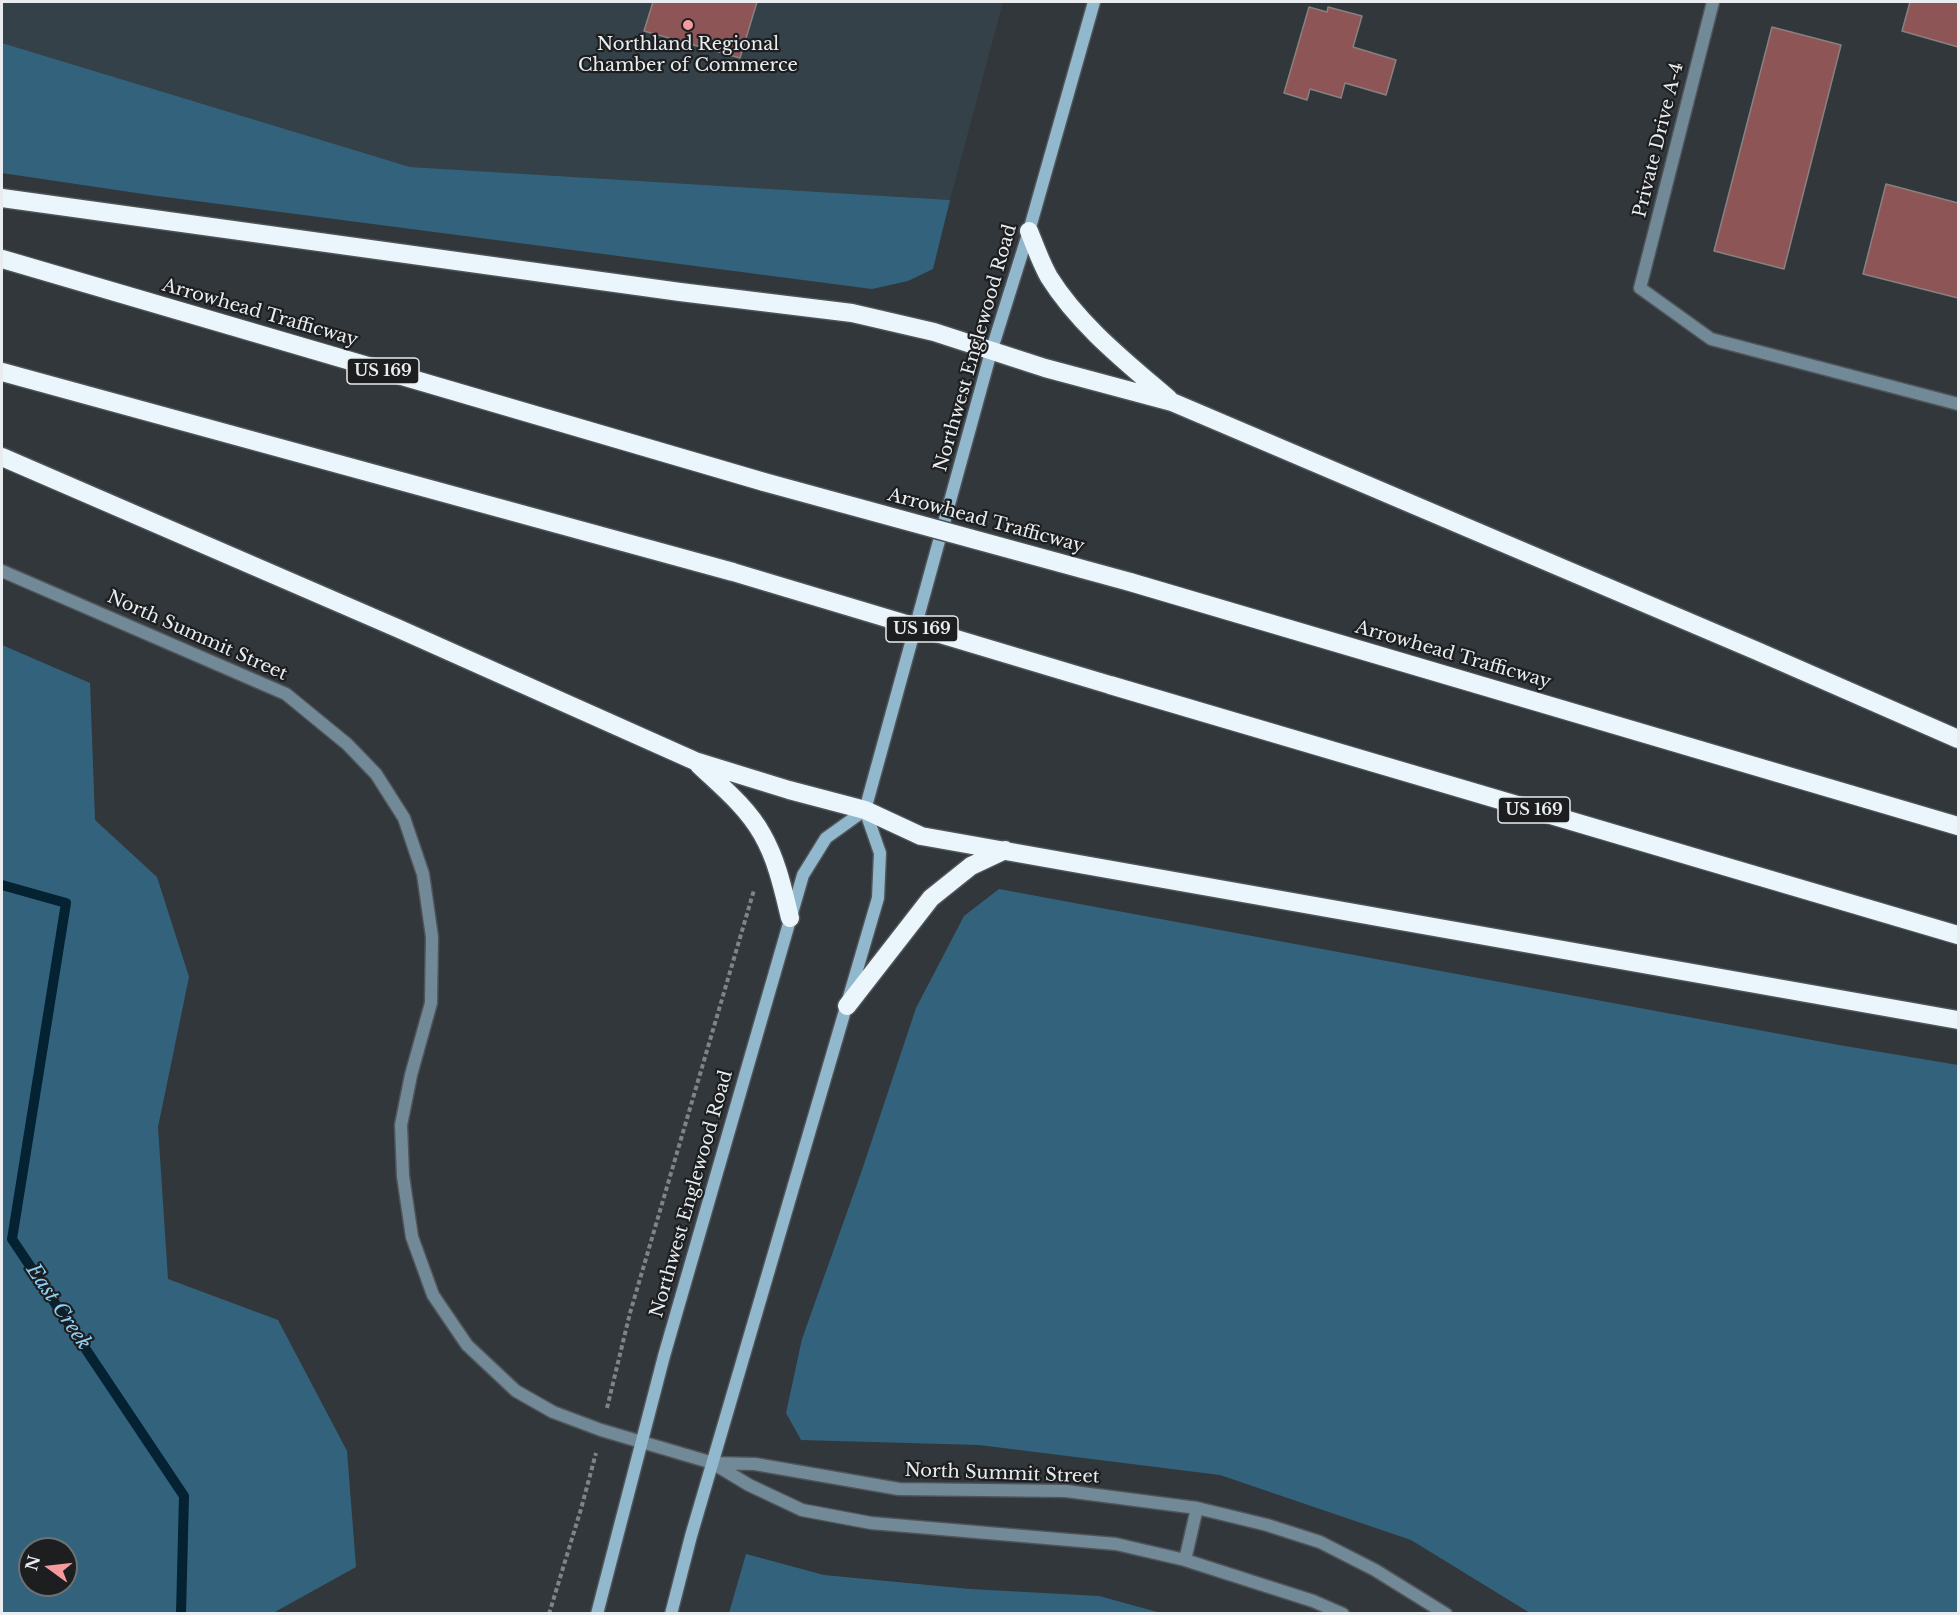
<!DOCTYPE html>
<html>
<head>
<meta charset="utf-8">
<style>
	body { margin:0 }
	#map { position:relative; width:1960px; height:1615px; overflow:hidden; background:#32373b; font-family:"Libre Baskerville",serif }
	canvas { display:block }
	.frame { position:absolute; inset:0; border:3px solid #e9edef; pointer-events:none }
	.north { position:absolute; left:18px; top:1537px; width:60px; height:60px; box-sizing:border-box; background:#1c1e20; border:2px solid #6e7173; border-radius:50%; rotate:285deg; font-size:16px; font-weight:700; line-height:24px; text-align:center; color:#e9edef }
	.north::after { content:''; display:block; margin:auto; width:21px; height:27px; background:#f59b9d; clip-path:polygon(50% 0,100% 100%,50% 72%,0 100%) }
</style>
</head>
<body>
<div id="map">
<canvas width="1960" height="1615"></canvas>
<div class="frame"></div>
<div class="north">N</div>
</div>
<script>
const c = document.querySelector('canvas').getContext('2d');
c.lineJoin = 'round';
function paint(path, color) { c.fillStyle = color; c.fill(path, 'evenodd'); }
function strokePath(path, color, width, dash) { c.strokeStyle = color; c.lineWidth = width; c.lineCap = dash ? 'butt' : 'round'; c.setLineDash(dash || []); c.stroke(path); }
function write(font, color, halo, rows, align = 'center') {
  c.font = font + ' "Libre Baskerville",serif'; c.lineWidth = 4.5; c.setLineDash([]); c.textBaseline = 'middle'; c.strokeStyle = halo; c.fillStyle = color; for (const [text, x, y, turn = 0] of rows) {
    c.save(); c.translate(x, y); c.rotate((+turn || 0) * Math.PI / 180); c.textAlign = isNaN(turn) ? turn : align; if (halo) c.strokeText(text, 0, 0); c.fillText(text, 0, 0); c.restore();
  }
}
const built = new Path2D(`
	M2,2H1003L950,200L410,167L2,43Z`);
const green = new Path2D(`
	M2,43L410,167L950,200L933,269L908,281L872,289L150,195L2,173Z
	M2,645L90,683L95,820L157,877L189,977L158,1127L168,1279L278,1320L347,1451L356,1567L273,1613H2ZM30,1549H66V1585H30Z
	M999,889L1839,1045L1958,1065V1613H1530L1411,1540L1220,1475L979,1445L801,1440L786,1413L802,1339L862,1170L916,1008L964,916Z
	M746,1554L824,1575L970,1589L1099,1596L1161,1613H729Z`);
const stream = new Path2D(`
	M2,885L66,903L12,1239L184,1496L181,1614`);
const building = new Path2D(`
	M653,2H757L740,58L644,31Z
	M1910,2H1958V47L1902,31Z
	M1309,7L1327,12L1328,7L1362,16L1353,47L1396,60L1386,95L1345,83L1341,98L1310,89L1307,100L1284,93Z
	M1772,27L1841,45L1784,269L1714,251Z
	M1886,184L1958,203V298L1863,274Z`);
const path = new Path2D(`
	M607,1408L630,1313L754,890
	M549,1614L581,1509L596,1453`);
const service = new Path2D(`
	M1713,2L1640,288L1711,339L1958,404`);
const minor = new Path2D(`
	M2,571L286,694L347,744L376,774L404,818L423,874L432,937L431,1003L411,1075L401,1125L403,1176L412,1237L433,1295L467,1345L516,1391L553,1412L601,1430L713,1463L755,1464L899,1489L1066,1491L1197,1508L1267,1525L1320,1542L1375,1570L1446,1614
	M714,1464L749,1485L802,1510L871,1523L1116,1544L1185,1560L1313,1601L1343,1614
	M1185,1560L1197,1508`);
const secondary = new Path2D(`
	M597,1614L664,1356L803,875L826,838L865,810
	M671,1614L691,1536L878,898L880,853L865,810L991,352L1029,231L1094,2`);
const motorway = new Path2D(`
	M2,198L680,292L852,313L934,332L1045,368L1172,402L1757,651L1958,739
	M1029,231C1035,246 1041,263 1049,277C1079,325 1126,362 1169,399
	M2,259L764,482
	M2,372L733,572
	M2,457L397,628L695,761L789,790L865,810L921,836L1958,1020
	M1130,582L1958,826
	M1110,685L1958,935
	M699,765C721,786 747,807 762,834C777,860 783,889 790,918
	M847,1006L931,898L971,866L1005,850`);
const motorwayBridge = new Path2D(`
	M764,482L1130,582
	M733,572L1110,685`);
const markers = [
	[688,25,6,"#f59b9d"]
];
const shields = [
	[383,371,72],
	[922,629,72],
	[1534,810,72]
];
const shieldNames = [
	["US 169",383,371],
	["US 169",922,629],
	["US 169",1534,810]
];
const poiNames = [
	["Northland Regional",688,45],
	["Chamber of Commerce",688,66]
];
const streetNames = [
	["Private Drive A-4",1659,140,-76],
	["Arrowhead Trafficway",260,313,16],
	["Northwest Englewood Road",976,348,-74],
	["Arrowhead Trafficway",986,521,15],
	["North Summit Street",197,636,24],
	["Arrowhead Trafficway",1453,655,16],
	["Northwest Englewood Road",692,1194,-74],
	["North Summit Street",1002,1474,2]
];
const waterNames = [
	["East Creek",58,1307,56]
];
paint(built, '#354148');
paint(green, '#33637c');
strokePath(stream, '#042231', 10);
paint(building, '#8e5557');
strokePath(building, '#898181', 1.5);
strokePath(service, '#4f5458', 15);
strokePath(minor, '#4f5458', 15);
strokePath(secondary, '#4f5458', 15);
strokePath(motorway, '#4f5458', 21);
strokePath(path, '#7f8487', 4, [4.5, 3]);
strokePath(service, '#728997', 12);
strokePath(minor, '#728997', 12);
strokePath(secondary, '#92b8cd', 12);
strokePath(motorway, '#eaf5fc', 18);
strokePath(motorwayBridge, '#4f5458', 21, []);
strokePath(motorwayBridge, '#eaf5fc', 18);
for (const [x, y, r, color] of markers) { const dot = new Path2D(); dot.arc(x, y, r, 0, 2 * Math.PI); c.fillStyle = color; c.fill(dot); strokePath(dot, '#1c1e20', 2); }
for (const [x, y, w] of shields) { const box = new Path2D(); box.roundRect(x - w / 2, y - 13, w, 26, 4.5); c.fillStyle = '#1c1e20'; c.fill(box); strokePath(box, '#e9edef', 1.5); }
write('bold 16px', '#e9edef', null, shieldNames);
write('18px', '#e9edef', '#1c1e20', poiNames);
write('18px', '#e9edef', '#1c1e20', streetNames);
write('italic 20px', '#8fd1f6', '#1c1e20', waterNames);
</script>
</body>
</html>
